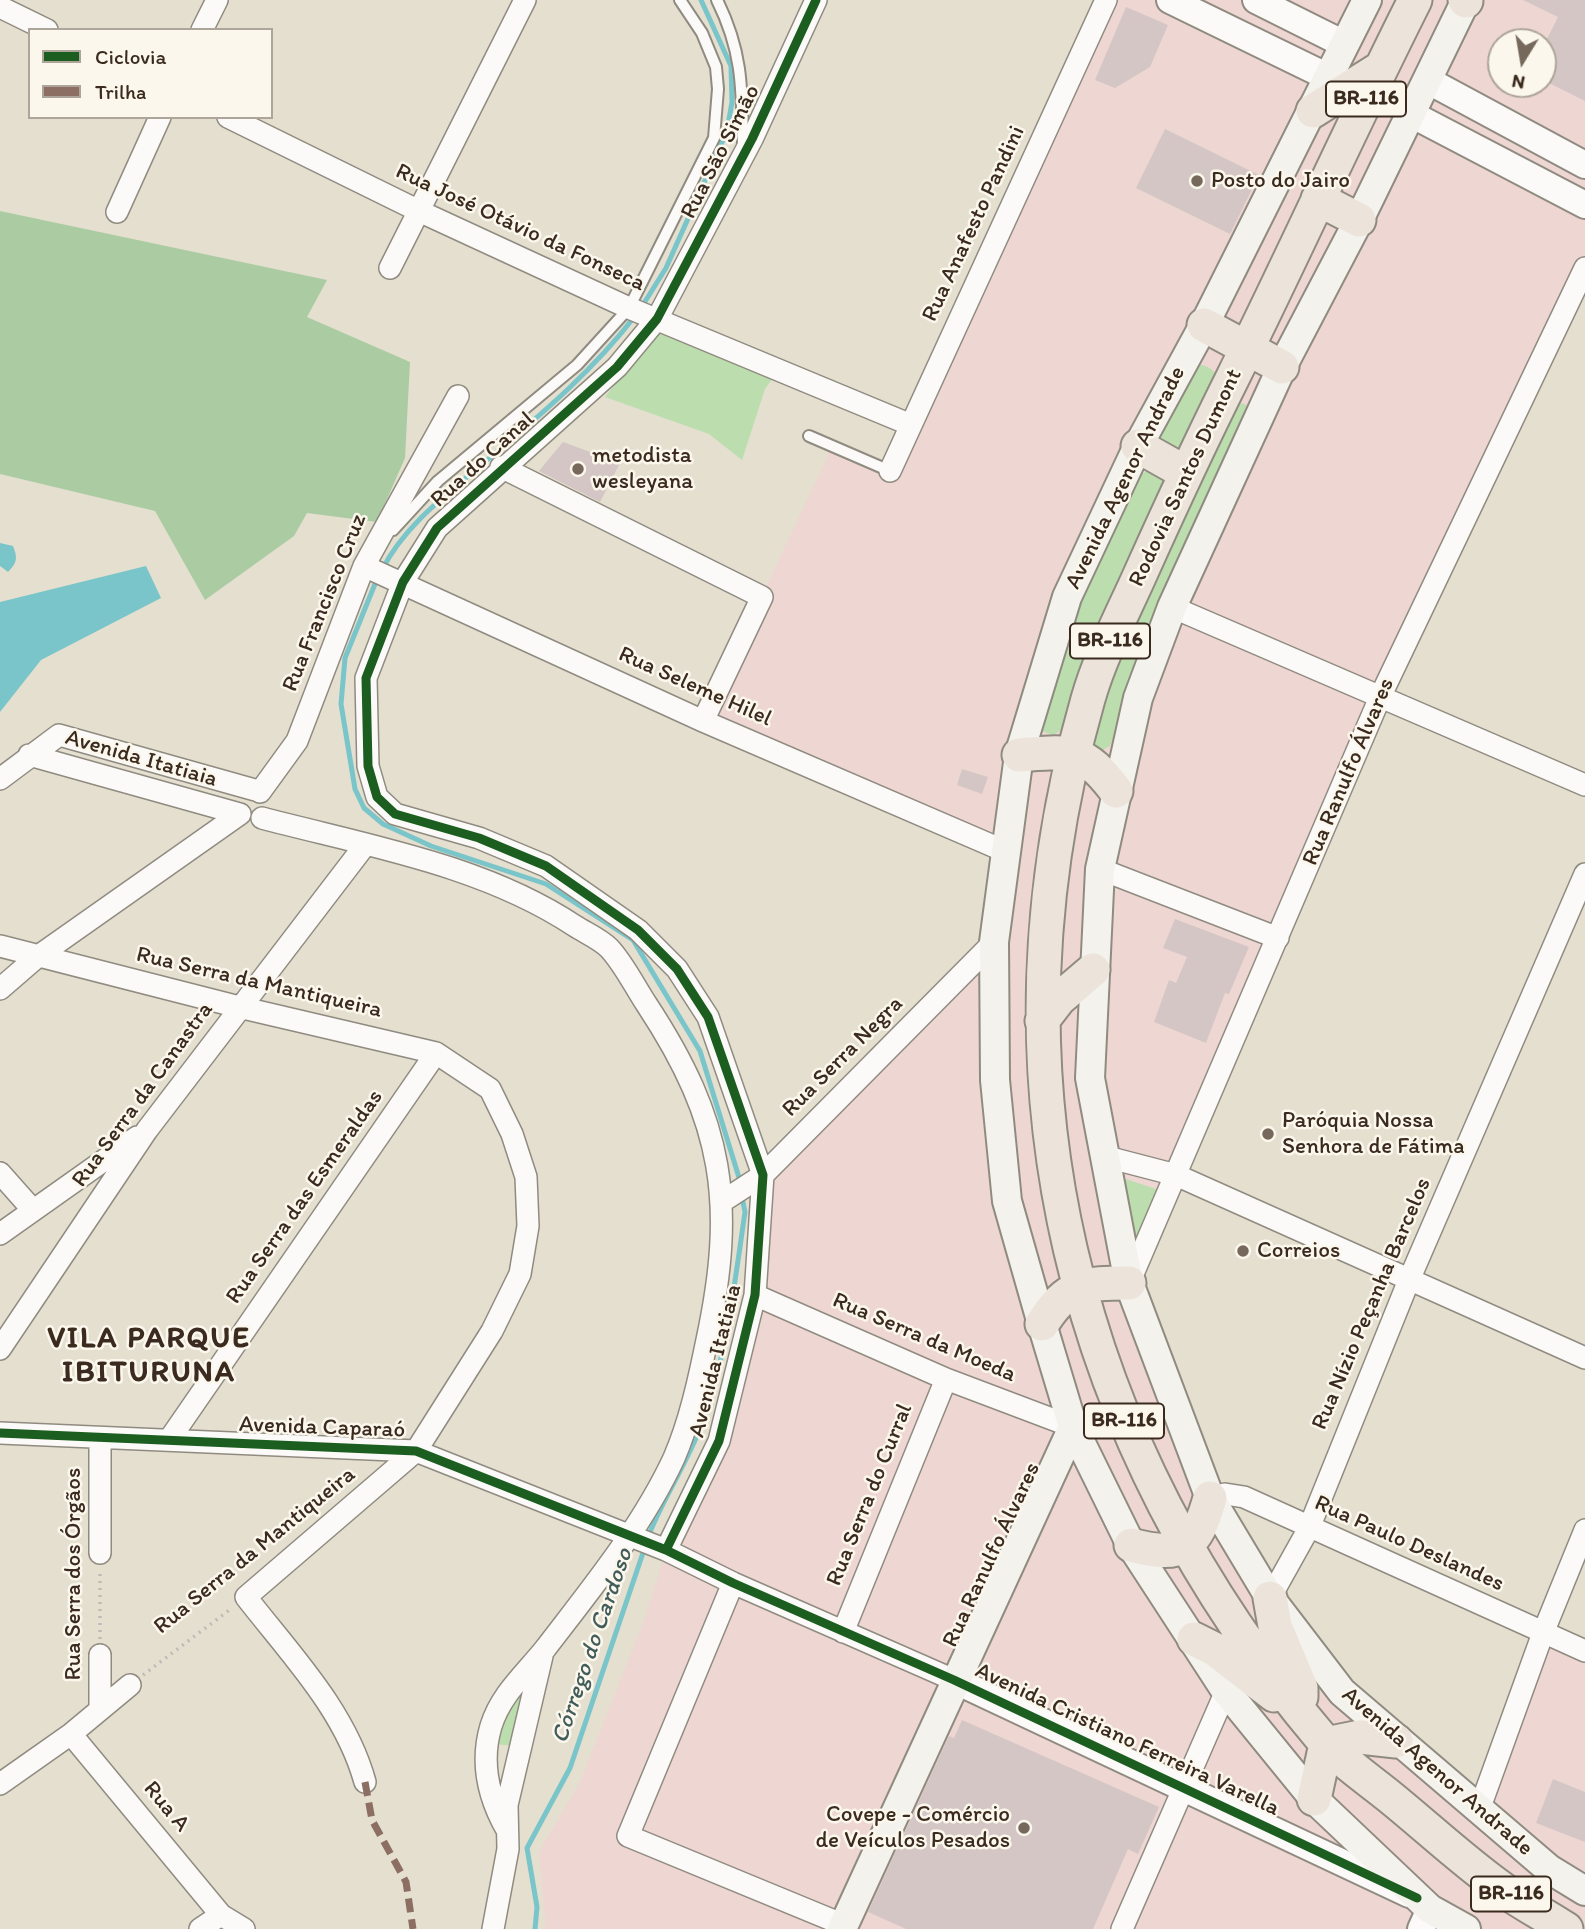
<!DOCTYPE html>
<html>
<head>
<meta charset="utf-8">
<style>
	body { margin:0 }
	#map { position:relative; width:1585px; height:1929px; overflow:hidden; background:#e4dfce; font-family:Itim,sans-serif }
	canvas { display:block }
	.legend { position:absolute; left:28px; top:28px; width:245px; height:91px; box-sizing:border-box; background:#fbf7ec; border:2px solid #aea59a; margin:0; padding:9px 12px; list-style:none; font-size:21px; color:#3b2a1e }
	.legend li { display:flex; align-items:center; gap:14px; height:35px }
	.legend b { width:35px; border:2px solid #aea59a }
	.north { position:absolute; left:1487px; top:28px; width:70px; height:70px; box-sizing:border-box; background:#fbf7ec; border:2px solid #aea59a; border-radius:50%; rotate:191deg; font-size:19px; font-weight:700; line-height:28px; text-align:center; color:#3b2a1e }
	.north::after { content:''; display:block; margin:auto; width:24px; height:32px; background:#76695c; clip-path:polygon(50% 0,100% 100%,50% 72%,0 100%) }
</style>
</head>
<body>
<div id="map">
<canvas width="1585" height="1929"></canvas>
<ul class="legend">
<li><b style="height:9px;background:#1b5e20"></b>Ciclovia</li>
<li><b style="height:9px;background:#8d6e63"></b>Trilha</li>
</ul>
<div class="north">N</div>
</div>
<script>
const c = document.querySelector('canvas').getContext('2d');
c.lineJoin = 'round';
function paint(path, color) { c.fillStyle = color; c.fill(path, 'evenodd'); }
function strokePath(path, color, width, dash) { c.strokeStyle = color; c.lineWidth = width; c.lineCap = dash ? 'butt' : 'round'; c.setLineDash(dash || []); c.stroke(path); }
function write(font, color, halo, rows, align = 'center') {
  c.font = font + ' Itim,sans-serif'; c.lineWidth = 5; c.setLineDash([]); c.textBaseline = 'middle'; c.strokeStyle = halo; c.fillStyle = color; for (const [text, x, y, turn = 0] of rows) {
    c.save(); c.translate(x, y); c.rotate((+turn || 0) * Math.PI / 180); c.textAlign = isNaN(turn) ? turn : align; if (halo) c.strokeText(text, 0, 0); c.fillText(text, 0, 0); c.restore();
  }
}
const built = new Path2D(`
	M1109,0H1585V277L1423,616L1129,1284L1211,1497L1305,1643L1478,1809L1543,1633L1585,1651V1929H546L539,1852L581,1780L645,1618L666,1550L732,1394L764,1175L994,942L1007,852L703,721L832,447L890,471ZM1501,42H1543V84H1501Z`);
const green = new Path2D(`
	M661,326L775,375L765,389L742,460L709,434L605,397Z
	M1194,364C1206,365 1214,368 1218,379L1184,453L1160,448L1159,438Z
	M1243,403L1251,409L1156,620L1110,746L1103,750H1091L1114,660L1232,408Z
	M1148,470L1161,473L1164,480L1099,627L1060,731L1053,735L1044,732L1040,725L1043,710L1082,601L1139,476Z
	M1117,1176L1159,1190L1137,1240L1128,1223Z
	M533,1672L517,1746L494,1744L506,1700Z`);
const forest = new Path2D(`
	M0,211L327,280L307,317L410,362L405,458L377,522L307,513L294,536L205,600L155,511L0,474Z`);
const water = new Path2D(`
	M0,543L13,546C18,558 17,563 8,572L0,566Z
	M146,566L161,598L41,660L0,712V602Z`);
const stream = new Path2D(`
	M641,308L666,268L727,131L732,102L731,66L701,0
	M382,570C404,526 447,494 485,462C539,416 592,372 635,316
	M377,579L345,658L341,704L355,789L364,808L383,824L431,846L546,884L633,940L700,1051L741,1184
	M648,1537C664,1496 690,1459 705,1416C727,1351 735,1280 745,1212L742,1197
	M535,1929L537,1907L527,1848L570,1768L645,1547`);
const building = new Path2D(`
	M1523,0H1585V101L1543,80V47L1558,17Z
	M1126,7L1168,25L1150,67L1115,88L1095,80Z
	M1165,129L1259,175L1230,234L1136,188Z
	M563,442L620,463L600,502L539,471Z
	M962,769L988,777L982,794L957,785Z
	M1175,919L1249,947L1229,994L1225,993L1206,1043L1154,1022L1169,980L1176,983L1187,957L1163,948Z
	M962,1720L1159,1807L1138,1854L1128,1849L1093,1929H906L868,1912L949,1736L954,1738Z
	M1553,1779L1585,1792V1842L1536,1823Z`);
const path = new Path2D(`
	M100,1639V1569
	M143,1675L232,1608`);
const service = new Path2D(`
	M717,0C743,52 742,90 743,147
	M809,436L890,471
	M393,530L438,481L577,365L629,308L714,138L718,89L716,67L702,33L680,0`);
const minor = new Path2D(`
	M0,7L47,30
	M202,30L217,0
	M228,117L419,211L629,308L911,425
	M117,212L160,117
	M390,268L525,0
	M501,467L762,597L703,721
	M890,471L1106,0
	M364,566L703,721L1007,852
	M1172,607L1585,785
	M29,755L240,814
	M0,779L59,735L255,790
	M260,792L297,741L364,566L458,396
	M262,818C368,846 483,865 575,926C586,933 600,939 609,948C624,964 635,987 647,1005C724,1122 736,1204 707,1340C699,1379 690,1421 674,1458C642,1527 591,1589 545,1649C525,1674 501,1694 491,1726C480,1763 488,1797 507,1830
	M1100,869L1278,938
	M0,946L239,1007L436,1053L490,1089L512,1134L526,1177L528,1226L520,1274L492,1331L416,1451L246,1597C291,1655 345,1710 365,1782
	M0,989L37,957L240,814
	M1103,1156L1176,1175L1585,1358
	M0,1173L32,1209
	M723,1201L763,1175L994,942
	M0,1234L137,1137
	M1129,1283L1381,695L1585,268
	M755,1295L946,1379L1073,1427
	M0,1349L147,1130L365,845
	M0,1433L416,1451L666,1550L733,1583L954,1680
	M169,1440L436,1053
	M1210,1498L1225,1494L1244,1497L1585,1651
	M666,1550L719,1441L755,1295L763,1175L708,1017L677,969L638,930L546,866L479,838L395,814L377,797L368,766L366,678L403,582L437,528L617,367L657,319L752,139L816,0
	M100,1553V1439
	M733,1583L628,1836L844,1925
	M1270,1598L1309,1528L1409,1280L1585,874
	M843,1632L946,1379
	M100,1655V1708
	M71,1734L221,1915L244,1929
	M0,1784L71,1734L130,1685
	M1479,1810L1543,1633L1585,1530
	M200,1929L221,1915
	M493,1929L508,1849L507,1805L542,1656
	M1122,1929L1226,1691`);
const tertiary = new Path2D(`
	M1170,0L1328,77
	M1256,0L1344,44
	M1427,80L1585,165
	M1411,114L1585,205
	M954,1680L1409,1894
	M1421,1929L1430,1909`);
const secondary = new Path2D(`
	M1367,0L1204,325L1138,446L1067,597L1019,755L994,942L995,1080L1007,1201L1042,1324L1073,1427L1131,1545L1226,1691L1314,1799L1430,1909L1466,1929
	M1466,0L1359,220L1282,367L1172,607L1138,698L1100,869L1090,1078L1129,1283L1210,1498L1270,1598L1342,1692L1549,1869L1585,1891
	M842,1929L1073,1427`);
const trunk = new Path2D(`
	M1415,0C1352,125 1295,252 1233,377C1200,443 1169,510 1139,577C1121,617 1100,657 1088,699C980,1077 1071,1443 1323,1740C1341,1761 1368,1779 1390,1797C1427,1827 1462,1860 1501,1888C1521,1903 1545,1915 1566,1929
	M1465,0L1466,1
	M1313,111L1381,68
	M1318,199L1359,220
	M1204,325L1282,367
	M1138,446L1186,473
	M1019,755C1070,751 1083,747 1116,791
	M1042,1021L1059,999L1093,970
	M1042,1324C1067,1284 1084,1283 1129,1283
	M1131,1545C1183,1559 1196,1548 1210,1498
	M1270,1598L1275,1626L1301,1688V1697
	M1194,1639L1214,1649L1274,1695
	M1326,1744L1360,1737L1396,1741
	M1314,1799L1326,1744`);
const quiet = new Path2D(`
	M365,1782L372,1820L406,1882L413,1929`);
const cycleway = new Path2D(`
	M0,1433L416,1451L666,1550L733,1583L954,1680L1417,1898
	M666,1550L719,1441L755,1295L763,1175L708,1017L677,969L638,930L546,866L479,838L395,814L377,797L368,766L366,678L403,582L437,528L617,367L657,319L752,139L816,0`);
const markers = [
	[1197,181,7,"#76695c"],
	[578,469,7,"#76695c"],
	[1268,1134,7,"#76695c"],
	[1243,1251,7,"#76695c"],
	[1024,1828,7,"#76695c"]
];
const shields = [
	[1366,99,80],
	[1110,641,80],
	[1124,1421,80],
	[1511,1894,80]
];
const shieldNames = [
	["BR-116",1366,99],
	["BR-116",1110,641],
	["BR-116",1124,1421],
	["BR-116",1511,1894]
];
const streetNames = [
	["Rua São Simão",721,152,-63],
	["Rua Anafesto Pandini",974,224,-65],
	["Rua José Otávio da Fonseca",520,228,25],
	["Rua do Canal",483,460,-42],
	["Avenida Agenor Andrade",1126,478,-64],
	["Rodovia Santos Dumont",1186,478,-65],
	["Rua Francisco Cruz",325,603,-68],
	["Rua Seleme Hilel",695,687,24],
	["Avenida Itatiaia",141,759,16],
	["Rua Ranulfo Álvares",1349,772,-67],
	["Rua Serra da Mantiqueira",259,983,13],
	["Rua Serra Negra",843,1057,-45],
	["Rua Serra da Canastra",143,1095,-54],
	["Rua Serra das Esmeraldas",305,1197,-55],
	["Rua Nízio Peçanha Barcelos",1372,1304,-67],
	["Rua Serra da Moeda",924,1338,23],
	["Avenida Itatiaia",716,1361,-76],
	["Avenida Caparaó",322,1428,2],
	["Rua Serra do Curral",870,1495,-68],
	["Rua Paulo Deslandes",1409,1544,24],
	["Rua Serra da Mantiqueira",255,1551,-39],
	["Rua Ranulfo Álvares",992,1555,-65],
	["Rua Serra dos Órgãos",74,1574,-90],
	["Avenida Cristiano Ferreira Varella",1127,1740,25],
	["Avenida Agenor Andrade",1437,1772,41],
	["Rua A",166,1807,50]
];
const poiNames = [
	["Posto do Jairo",1211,181],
	["metodista",592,456],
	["wesleyana",592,482],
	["Paróquia Nossa",1282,1121],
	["Senhora de Fátima",1282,1147],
	["Correios",1257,1251],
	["Covepe - Comércio",1010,1815,"right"],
	["de Veículos Pesados",1010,1841,"right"]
];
const waterNames = [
	["Córrego do Cardoso",593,1646,-71]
];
const districtNames = [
	["VILA PARQUE",149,1339],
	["IBITURUNA",149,1373]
];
paint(built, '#eed6d3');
paint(green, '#bcdeaf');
paint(forest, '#abcca3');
paint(water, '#7ac5ca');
strokePath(stream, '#7ac5ca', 5);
paint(building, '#d4c6c4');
strokePath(service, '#908b80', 14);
strokePath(minor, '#908b80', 24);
strokePath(tertiary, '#908b80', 30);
strokePath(secondary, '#908b80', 32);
strokePath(trunk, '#908b80', 37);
strokePath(path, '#bebbb7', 3.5, [2, 5]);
strokePath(service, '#fbfaf8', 10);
strokePath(minor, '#fbfaf8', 21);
strokePath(tertiary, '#fbfaf8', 26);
strokePath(secondary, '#f4f2ed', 28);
strokePath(trunk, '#ece4db', 33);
strokePath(quiet, '#8d6e63', 7, [14, 7]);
strokePath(cycleway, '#1b5e20', 9);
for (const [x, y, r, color] of markers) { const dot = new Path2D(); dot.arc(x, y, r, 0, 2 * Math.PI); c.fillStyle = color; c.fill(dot); strokePath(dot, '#fbf7ec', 2.5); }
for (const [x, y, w] of shields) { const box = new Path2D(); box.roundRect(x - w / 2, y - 17.5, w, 35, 5); c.fillStyle = '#fbf7ec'; c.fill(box); strokePath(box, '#3b2a1e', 2); }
write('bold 21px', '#3b2a1e', null, shieldNames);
write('23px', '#3b2a1e', '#fbf7ec', streetNames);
write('23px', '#3b2a1e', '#fbf7ec', poiNames, 'left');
write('italic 24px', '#415c5a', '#fbf7ec', waterNames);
c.letterSpacing = '2px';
write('bold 30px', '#3b2a1e', '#fbf7ec', districtNames);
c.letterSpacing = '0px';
</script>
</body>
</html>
